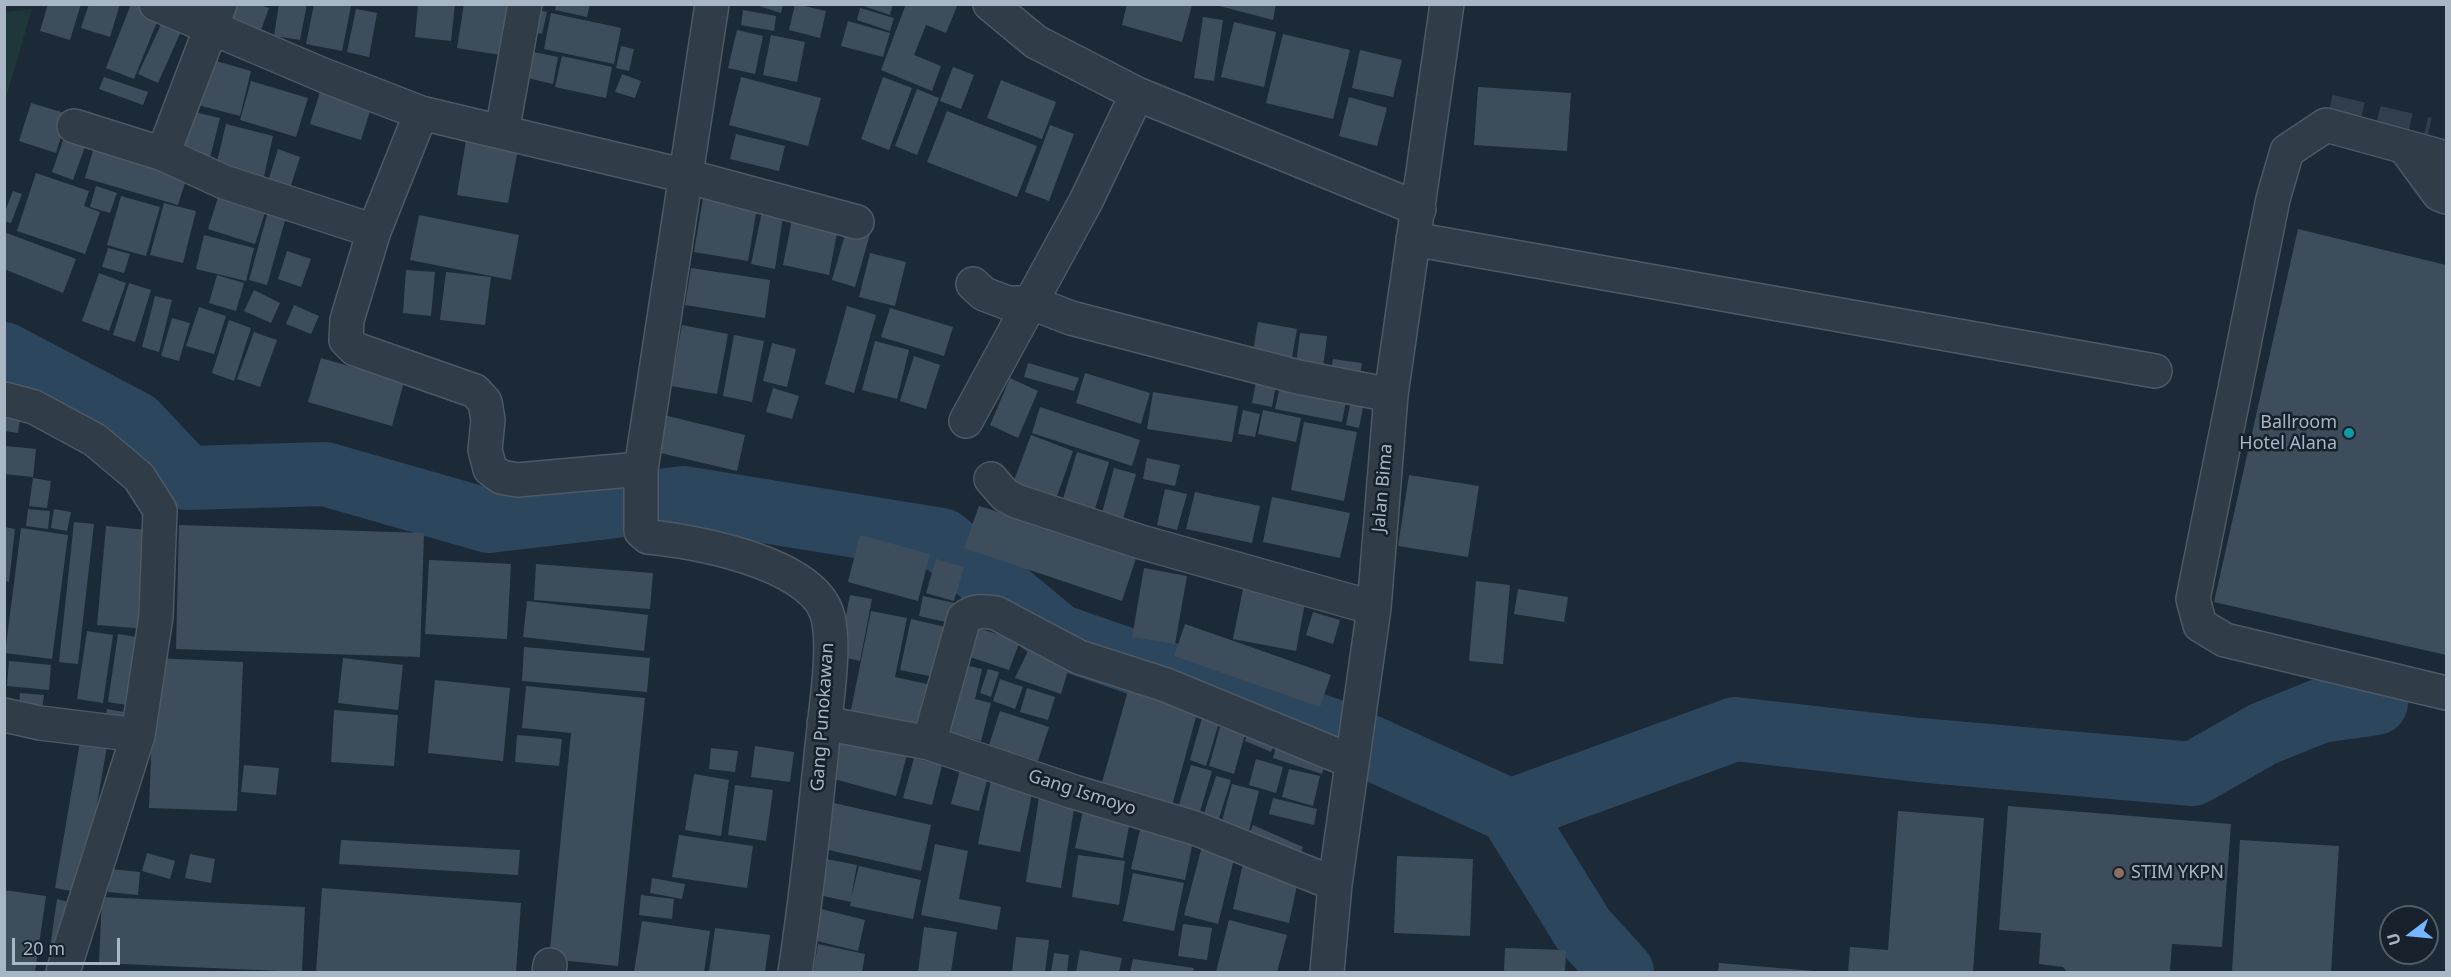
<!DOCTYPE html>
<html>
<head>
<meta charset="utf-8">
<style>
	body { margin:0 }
	#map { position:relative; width:2451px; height:977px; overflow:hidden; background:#1c2a37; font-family:"Noto Sans",sans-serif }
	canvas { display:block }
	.frame { position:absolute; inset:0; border:6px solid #a9b6c5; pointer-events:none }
	.north { position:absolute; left:2379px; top:905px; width:60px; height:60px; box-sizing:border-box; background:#16212b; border:2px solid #515d69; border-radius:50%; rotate:254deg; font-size:16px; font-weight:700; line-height:24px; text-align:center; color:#a9b6c5 }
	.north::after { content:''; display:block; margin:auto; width:21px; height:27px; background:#74b7ff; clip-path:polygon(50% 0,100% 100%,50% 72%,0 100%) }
	.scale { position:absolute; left:12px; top:938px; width:108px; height:27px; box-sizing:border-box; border:3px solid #a9b6c5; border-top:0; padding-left:8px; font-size:18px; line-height:21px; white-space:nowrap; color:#a9b6c5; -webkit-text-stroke:4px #16212b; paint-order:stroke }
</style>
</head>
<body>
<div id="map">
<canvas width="2451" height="977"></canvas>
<div class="frame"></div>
<div class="north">U</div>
<div class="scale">20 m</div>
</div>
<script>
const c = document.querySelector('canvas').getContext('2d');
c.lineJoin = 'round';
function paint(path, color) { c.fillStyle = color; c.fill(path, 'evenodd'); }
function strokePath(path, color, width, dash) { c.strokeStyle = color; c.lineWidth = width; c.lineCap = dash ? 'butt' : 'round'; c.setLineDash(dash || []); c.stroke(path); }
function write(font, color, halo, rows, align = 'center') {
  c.font = font + ' "Noto Sans",sans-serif'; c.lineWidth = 5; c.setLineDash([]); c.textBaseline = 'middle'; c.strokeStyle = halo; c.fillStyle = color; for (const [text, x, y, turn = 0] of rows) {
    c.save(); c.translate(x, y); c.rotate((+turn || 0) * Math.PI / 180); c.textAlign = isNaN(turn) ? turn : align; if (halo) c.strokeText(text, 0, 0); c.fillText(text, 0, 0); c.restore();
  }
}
const green = new Path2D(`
	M32,9L5,101V12Z`);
const river = new Path2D(`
	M4,354L135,423L187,478L325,474L489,521L684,498L942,540L1058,636L1336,732L1510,811L1583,929L1622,972
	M1510,811L1735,729L1919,750L2193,774L2263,734L2320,711L2376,703`);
const building = new Path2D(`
	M48,4H81L70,40L40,31Z
	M89,4H120L110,37L81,28Z
	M131,4H142L161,12L134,79L106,68Z
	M222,4H258L269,8L260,33L217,19Z
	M279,4H307L300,40L274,36Z
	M314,4L351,6L342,51L306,44Z
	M418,4H455L451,41L415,37Z
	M464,4L515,6L506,56L457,48Z
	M549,4H590L587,17L555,10L556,7Z
	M753,4H783L781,13Z
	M795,4L826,11L820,38L789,30Z
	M858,4H893L890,15Z
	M906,4H958L946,33L926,25L914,55L941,66L932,91L881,70Z
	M1127,4L1192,5L1182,42L1122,25Z
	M1212,4H1276L1273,20Z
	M531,8L547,12L542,34L526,30Z
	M860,8L894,18L890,31L857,20Z
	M356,9L377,13L369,57L347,52Z
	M743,10L776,16L774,31L741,25Z
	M551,13L621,28L614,64L544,49Z
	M1203,17L1223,20L1214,81L1194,78Z
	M164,18L183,27L158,83L138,74Z
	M848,21L890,33L883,57L841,46Z
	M1234,22L1276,32L1264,87L1221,77Z
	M737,30L763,36L755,74L728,68Z
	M1283,34L1350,50L1333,119L1266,103Z
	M771,35L805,42L797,82L763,75Z
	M621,46L634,49L629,71L616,68Z
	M524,50L558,57L553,84L519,76Z
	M1360,50L1402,60L1393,97L1352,88Z
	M562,56L612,67L606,98L555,87Z
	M202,57L251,71L240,116L190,103Z
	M953,67L974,75L961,109L940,101Z
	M622,74L641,81L635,98L615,92Z
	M104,77L148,92L143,105L99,89Z
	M741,77L821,98L808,146L729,125Z
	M883,77L912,88L889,150L861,139Z
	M1001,80L1056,102L1042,139L987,118Z
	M251,81L308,98L296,137L240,120Z
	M323,82L374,98L361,140L310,124Z
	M1478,87L1571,93L1567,151L1474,145Z
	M917,89L939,98L917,155L895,146Z
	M1349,97L1387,108L1377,146L1339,136Z
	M31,103L68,114L56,153L19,141Z
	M182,109L220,118L210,158L172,149Z
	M947,111L1037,146L1017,197L927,162Z
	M226,124L273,136L262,185L214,174Z
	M1050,125L1074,134L1049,201L1025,192Z
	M68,126L90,133L73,180L52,172Z
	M736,134L785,146L779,171L730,159Z
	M96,140L190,167L178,205L85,178Z
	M466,140L518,149L508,203L457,195Z
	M278,149L300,157L288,195L266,188Z
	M36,173L89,191L84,206L100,212L85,254L17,231Z
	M96,186L117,193L110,213L90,207Z
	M221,188L268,203L255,244L208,229Z
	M13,191L22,194L11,223L4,221V214Z
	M704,192L758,202L748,261L694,252Z
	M121,196L160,207L146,256L107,245Z
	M164,203L196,211L183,263L150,255Z
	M763,207L784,210L775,269L751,264Z
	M269,208L287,213L267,285L249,280Z
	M793,214L839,223L829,275L783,265Z
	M419,215L519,235L511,280L410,260Z
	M847,227L870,234L855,287L832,280Z
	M2298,229L2446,265V655L2214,602Z
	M4,232L76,259L63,293L4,269Z
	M204,235L254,248L246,281L196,269Z
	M108,248L130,254L124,273L102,267Z
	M287,251L311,259L301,287L278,279Z
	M870,253L906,262L895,306L859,297Z
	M691,268L770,280L765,318L685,305Z
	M406,270L435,272L431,316L403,313Z
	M446,272L491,277L485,325L440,320Z
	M99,273L126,283L109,331L82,321Z
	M217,275L244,283L236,311L209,303Z
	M129,283L151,290L135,342L113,335Z
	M254,290L280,303L271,323L244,311Z
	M155,296L172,300L159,352L142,347Z
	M294,305L319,316L311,334L286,324Z
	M847,306L876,315L854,393L825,384Z
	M199,307L226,316L214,354L186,346Z
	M890,308L953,327L944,356L881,337Z
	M172,318L190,323L179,361L161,356Z
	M229,320L251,328L234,381L212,373Z
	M1258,322L1297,329L1290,369L1251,362Z
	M682,325L728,334L717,394L671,386Z
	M254,332L277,340L260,387L237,379Z
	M1300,333L1327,336L1322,375L1295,371Z
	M734,335L764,341L752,402L723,396Z
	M875,341L909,350L897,399L862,390Z
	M772,343L796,349L787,387L763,381Z
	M914,356L940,365L926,409L900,401Z
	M321,358L404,382L392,426L308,402Z
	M1333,359L1362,363L1358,387L1329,381Z
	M1028,363L1079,378L1074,391L1024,377Z
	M1258,370L1278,374L1272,407L1252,403Z
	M1085,373L1150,393L1141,424L1076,403Z
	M1282,377L1348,391L1342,422L1275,409Z
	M1010,378L1038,391L1018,438L990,425Z
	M773,388L799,396L792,419L766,412Z
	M1353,390L1366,392L1359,428L1346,425Z
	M1153,392L1238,406L1232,442L1147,429Z
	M4,404L22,407L18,433L4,431Z
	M1040,407L1140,440L1132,466L1032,433Z
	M1243,410L1260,414L1255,437L1238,434Z
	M1263,410L1301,418L1296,442L1258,434Z
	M660,414L745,435L737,471L652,451Z
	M1304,422L1357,432L1344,501L1291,490Z
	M1031,435L1073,451L1055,502L1012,486Z
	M6,446L36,449L33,477L4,474Z
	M1077,452L1109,462L1095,509L1063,499Z
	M1147,458L1180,465L1175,486L1143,479Z
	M1114,468L1136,474L1123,519L1102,513Z
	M1409,475L1479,486L1468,557L1398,546Z
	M33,478L51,481L47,508L29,506Z
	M1165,489L1187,494L1177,530L1157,525Z
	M1195,492L1260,506L1252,543L1186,529Z
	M1272,497L1350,513L1340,558L1263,542Z
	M979,506L1137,555L1122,601L964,548Z
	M28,509L50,511L48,529L26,526Z
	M54,509L71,512L67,531L51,528Z
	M74,522L94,524L78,664L59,662Z
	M179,525L424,533L420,657L176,649Z
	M106,526L157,531L147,629L97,625Z
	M4,527L15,529L9,582L4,581Z
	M21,528L68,535L52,659L5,653Z
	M860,535L930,554L918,601L848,582Z
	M936,559L964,567L954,601L926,593Z
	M429,560L511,564L507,639L425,634Z
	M536,564L653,573L650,609L534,600Z
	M1144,568L1187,576L1175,644L1132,637Z
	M1476,581L1510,585L1503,664L1469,661Z
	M1243,589L1305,603L1296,651L1233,639Z
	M1518,589L1568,597L1564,622L1514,614Z
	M850,595L872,599L860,661L838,656Z
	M923,596L959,604L954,624L919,616Z
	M527,601L648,615L644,651L523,637Z
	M871,611L907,618L895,677L936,686L927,731L850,715Z
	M1313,612L1340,620L1333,644L1306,635Z
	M911,619L950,628L939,678L900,670Z
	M1185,624L1331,675L1320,707L1174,656Z
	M971,626L1020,641L1009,670L961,654Z
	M87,631L113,635L103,703L77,699Z
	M118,634L143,638L133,706L108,702Z
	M524,647L650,658L647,692L522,681Z
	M1028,651L1069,667L1061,694L1015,678Z
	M155,658L243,662L237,811L149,808Z
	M343,658L403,665L398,710L338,703Z
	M9,661L51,665L49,690L7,686Z
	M956,663L982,669L975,699L991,703L981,741L940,730Z
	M988,669L999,672L991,697L980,693Z
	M1000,679L1023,687L1015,709L993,701Z
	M435,680L510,688L503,761L428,753Z
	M1131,680L1199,706L1170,813L1099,793Z
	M526,686L645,698L618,966L549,959L571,733L522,728Z
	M1027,688L1055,697L1048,720L1020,712Z
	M20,693L44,695L42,710L19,707Z
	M107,709L129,713L127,729L104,726Z
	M334,710L398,715L394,766L331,762Z
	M1000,711L1049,727L1038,761L989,745Z
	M1204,711L1221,716L1206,766L1190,760Z
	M1253,721L1279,733L1271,752L1245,741Z
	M1220,727L1245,734L1234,774L1209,766Z
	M840,732L908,751L896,796L827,777Z
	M517,735L562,739L559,766L515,762Z
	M1279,735L1329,750L1322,774L1273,758Z
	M81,736L108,740L82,893L55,888Z
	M755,746L794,752L790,782L751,777Z
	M711,748L738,751L735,772L709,769Z
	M914,758L942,765L932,805L903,798Z
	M1256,759L1283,767L1276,793L1249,785Z
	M244,765L279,768L276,795L241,792Z
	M1191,765L1212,771L1196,825L1175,818Z
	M961,766L989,773L979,811L951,804Z
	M1289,769L1320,776L1313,806L1282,797Z
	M694,774L729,780L721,836L685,830Z
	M1216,776L1231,780L1215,831L1200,826Z
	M991,780L1033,789L1020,852L978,844Z
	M1232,784L1259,791L1247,839L1219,832Z
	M735,785L773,790L766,841L728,835Z
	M1039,797L1075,803L1061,888L1026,882Z
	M1273,798L1317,809L1314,825L1269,814Z
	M834,803L931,825L921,871L824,849Z
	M2008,806L2231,824L2222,947L2172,944L2170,972H2067L2063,967L2039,964L2041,933L1999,930Z
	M1083,811L1130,821L1123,858L1075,848Z
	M1898,811L1984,818L1973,972H1848L1850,947L1888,950Z
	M1142,821L1195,832L1185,880L1131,869Z
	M1253,825L1303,847L1296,865L1245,843Z
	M679,835L753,846L747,888L672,877Z
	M341,840L520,850L518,875L339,864Z
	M2240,840L2339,846L2331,972H2232Z
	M935,844L968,851L959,899L1001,907L997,930L921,915Z
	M1202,846L1235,855L1218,924L1184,915Z
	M147,853L175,861L170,879L142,871Z
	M190,854L215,859L211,883L185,878Z
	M1078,855L1125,861L1119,905L1072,897Z
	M1397,856L1473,859L1470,936L1394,933Z
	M821,858L857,865L851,898L859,866L921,880L913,919L850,906L851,902L814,894Z
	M1243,863L1299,876L1289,923L1233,909Z
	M110,869L140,872L138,895L108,892Z
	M1133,873L1184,883L1174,931L1123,921Z
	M652,878L685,884L682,899L650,893Z
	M322,888L521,903L516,972H316Z
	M4,890L46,896L35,972H4Z
	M641,895L674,899L672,919L639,915Z
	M102,897L305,907L302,972L99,963Z
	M57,899L77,904L60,962L49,954Z
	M813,907L865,920L858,951L805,938Z
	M1229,920L1287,935L1277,972H1216Z
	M642,921L710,931L704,972H634Z
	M1183,924L1212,928L1207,960L1178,956Z
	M924,927L957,932L951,972H918Z
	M715,928L770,935L765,972H709Z
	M1016,937L1049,940L1045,972H1012Z
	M818,944L865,954L862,972H813Z
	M1505,948L1566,950L1565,972H1504Z
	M1080,950L1122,958L1119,972H1076Z
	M1054,953L1069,955L1067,972H1051Z
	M1133,959L1194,968L1193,972H1130Z
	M1719,963L1814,971L1813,972H1718Z`);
const minorTunnel = new Path2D(`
	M2329,111L2428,134`);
const minor = new Path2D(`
	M156,4L323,75L421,113L686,176L857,222
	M712,4L641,469V531L648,537C694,541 807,562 826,611C837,639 826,706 823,737C815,816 807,894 795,972
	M990,4L1036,42L1137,94L1419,209
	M74,126L163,154L224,182L374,231L347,320L346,340L355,349L475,391L485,402L488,420L485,450L490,469L501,477L517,480L641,469
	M502,132L525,4
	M2406,149L2439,194L2446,197
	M163,154L220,4
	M2446,158L2326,125L2287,151L2273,199L2193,599L2200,625L2225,640L2446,693
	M374,231L421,113
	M1413,239L2155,371
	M973,284L984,294L1008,303H1032L1071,318L1298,377L1391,395
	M4,399L34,407L95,440L139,477L160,510L156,616L138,735L63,972
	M966,421L1086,201L1137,94
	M991,479L1005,495L1016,501L1141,542L1374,608
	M4,715L40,723L138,735
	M824,723L929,743L1074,792L1195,828L1335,884
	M929,743L964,618C975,610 983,611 996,613L1079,657L1166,685L1351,761
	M549,972L550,965
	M1327,972L1335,884L1374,608L1391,395L1447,4`);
const markers = [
	[2349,433,6,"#0f9aa8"],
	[2119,873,6,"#8d6e63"]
];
const poiNames = [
	["Ballroom",2337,423],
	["Hotel Alana",2337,444],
	["STIM YKPN",2131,873,"left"]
];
const streetNames = [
	["Jalan Bima",1383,488,-85],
	["Gang Punokawan",823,717,-86],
	["Gang Ismoyo",1082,793,18]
];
paint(green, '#1e3738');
strokePath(river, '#2c465e', 64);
paint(building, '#3d4d5c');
strokePath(minorTunnel, '#313f4c', 33, [33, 16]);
strokePath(minor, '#4d5965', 36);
strokePath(minor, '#303c47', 33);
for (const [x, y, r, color] of markers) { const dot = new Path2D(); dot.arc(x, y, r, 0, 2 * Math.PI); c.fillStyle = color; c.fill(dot); strokePath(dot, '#16212b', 2); }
write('18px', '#a9b6c5', '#16212b', poiNames, 'right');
write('18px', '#a9b6c5', '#16212b', streetNames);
</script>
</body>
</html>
